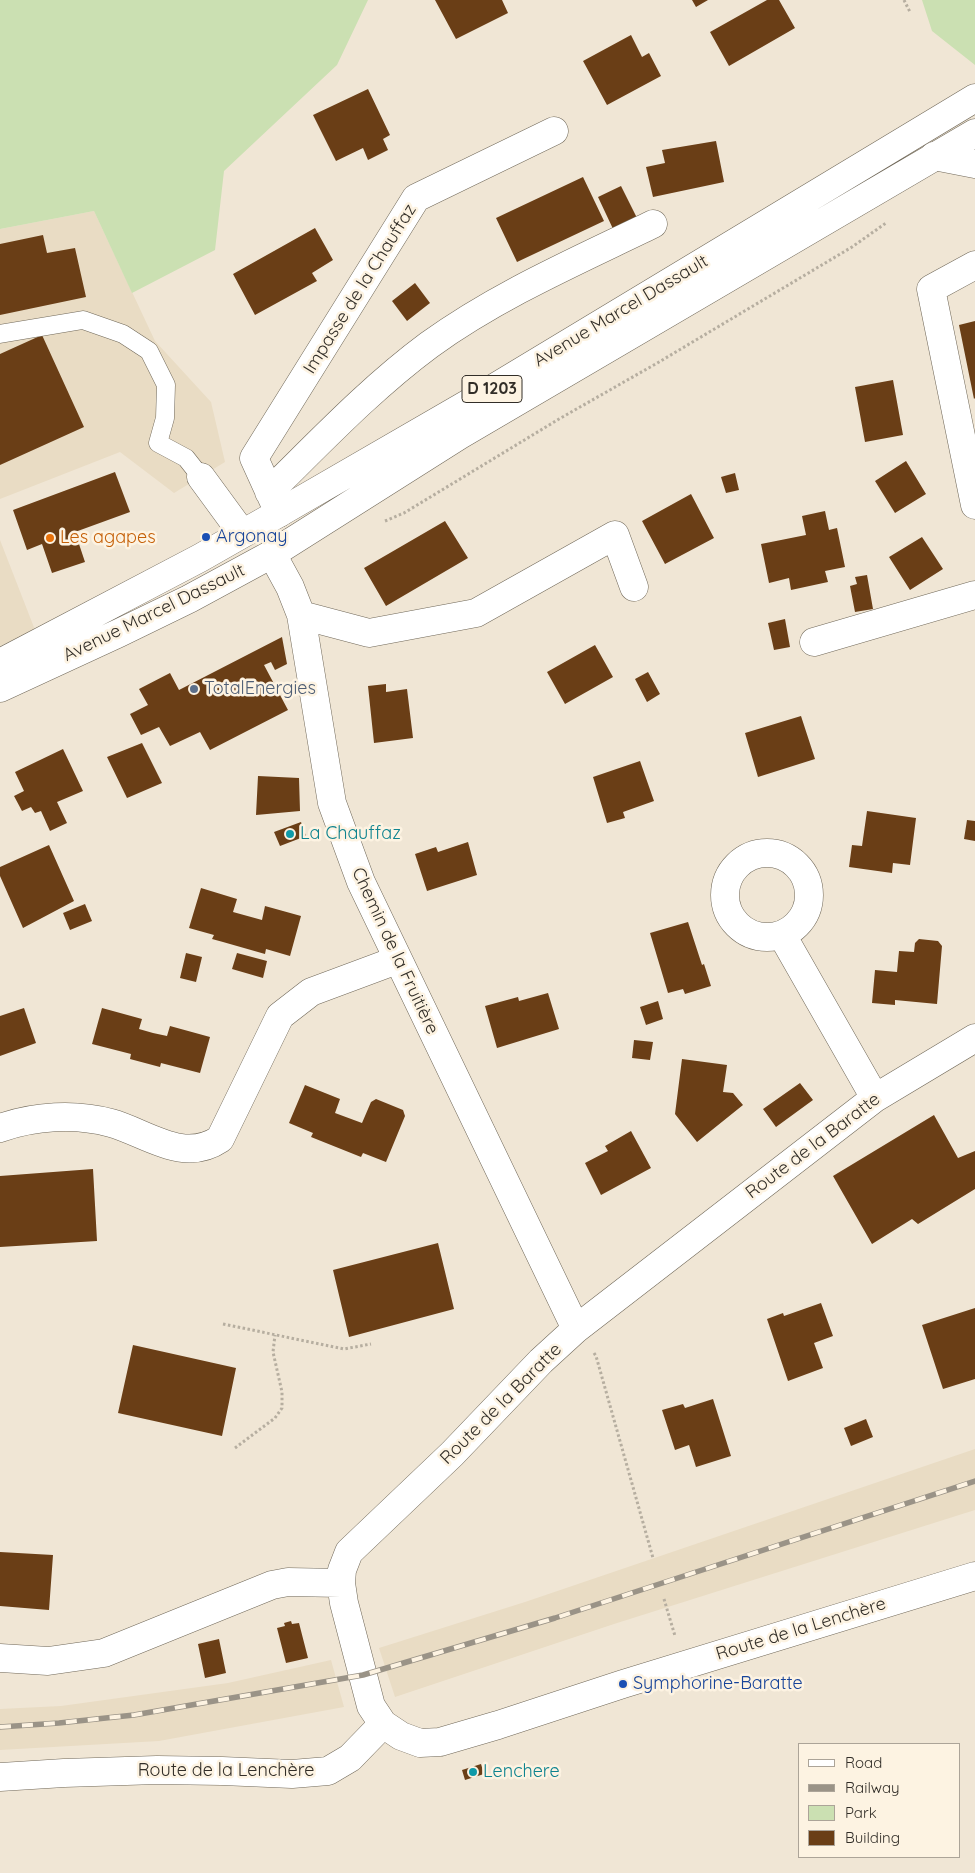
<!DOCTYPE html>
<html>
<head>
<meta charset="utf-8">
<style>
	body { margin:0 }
	#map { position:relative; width:975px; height:1873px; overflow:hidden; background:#f0e6d5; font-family:Quicksand,sans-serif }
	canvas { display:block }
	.legend { position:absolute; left:798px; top:1743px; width:162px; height:115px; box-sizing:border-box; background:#fdf3e2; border:1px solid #aca498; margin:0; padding:6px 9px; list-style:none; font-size:15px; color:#322e28 }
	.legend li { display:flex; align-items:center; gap:10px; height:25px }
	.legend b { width:25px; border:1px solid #aca498 }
</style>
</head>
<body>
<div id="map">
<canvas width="975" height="1873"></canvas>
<ul class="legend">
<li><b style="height:6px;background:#fff"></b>Road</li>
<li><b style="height:6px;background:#9a9387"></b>Railway</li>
<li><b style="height:14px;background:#cbe0b2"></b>Park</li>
<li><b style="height:14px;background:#6a3e16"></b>Building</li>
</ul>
</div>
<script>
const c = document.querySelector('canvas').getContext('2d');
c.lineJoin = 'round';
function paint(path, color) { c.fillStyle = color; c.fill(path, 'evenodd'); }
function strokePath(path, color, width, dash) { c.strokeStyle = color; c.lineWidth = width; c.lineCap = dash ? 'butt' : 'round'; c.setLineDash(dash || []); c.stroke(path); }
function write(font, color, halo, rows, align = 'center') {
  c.font = font + ' Quicksand,sans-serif'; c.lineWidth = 5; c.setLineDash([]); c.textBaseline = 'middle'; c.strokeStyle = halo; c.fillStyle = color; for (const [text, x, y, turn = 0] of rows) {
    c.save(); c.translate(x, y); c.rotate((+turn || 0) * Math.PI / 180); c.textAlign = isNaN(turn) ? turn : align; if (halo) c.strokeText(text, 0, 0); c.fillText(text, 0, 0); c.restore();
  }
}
const built = new Path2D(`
	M94,211L155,341L211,402L225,462L174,493L120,452L0,499V229Z
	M0,540L35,630L0,646Z
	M975,1449V1510L614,1624L395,1697L379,1648L525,1602Z
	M331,1660L344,1707L159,1741L0,1750V1709L61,1706L228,1683Z`);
const green = new Path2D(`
	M0,0H368L337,65L224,171L215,250L132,293L94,211L0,229Z
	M922,0H975V65L932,31Z`);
const building = new Path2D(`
	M435,0H502L508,13L456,39Z
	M692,0H708L696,7Z
	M767,0H779L795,28L729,66L710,32Z
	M631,35L642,57L649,53L661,76L607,105L583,61Z
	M368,89L390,135L383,139L388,150L368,160L363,148L336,161L313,115Z
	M716,141L724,182L653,197L646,167L665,163L662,150Z
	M583,177L604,221L517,262L496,218Z
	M621,186L638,220L614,231L598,197Z
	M315,228L333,260L312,273L317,281L255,315L233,274Z
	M43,235L47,253L75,248L86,297L0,315V244Z
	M415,283L430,303L407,321L392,301Z
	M975,321V398L974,399L959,325Z
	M42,335L84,427L0,465V354Z
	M893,380L903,435L865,442L855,387Z
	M906,461L926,494L895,513L875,481Z
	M115,472L130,512L75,532L85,562L52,573L42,544L27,550L13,510Z
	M735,473L739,490L726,493L721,477Z
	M691,494L714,538L665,564L642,521Z
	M825,511L829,530L837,528L845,567L825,571L828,582L791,590L789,578L769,583L761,544L806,535L802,516Z
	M445,521L468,558L386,606L364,568Z
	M922,537L943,569L910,590L889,557Z
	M867,575L873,609L855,612L850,586L857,584L855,577Z
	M785,619L790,647L774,650L768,623Z
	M282,637L287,664L275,670L271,662L264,665L288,710L210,750L200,732L170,746L159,727L141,735L130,714L148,705L139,689L170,673L179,690Z
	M595,645L613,677L565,704L547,672Z
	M648,672L660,694L647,702L635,679Z
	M386,684V692L407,689L413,738L374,743L368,686Z
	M801,716L815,759L758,777L745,733Z
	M142,743L162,783L127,798L107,757Z
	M63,749L83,791L57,802L67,823L50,831L41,811L35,813L31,807L22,811L14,796L24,791L15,772Z
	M640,761L654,801L623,812L625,818L607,823L593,777Z
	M258,776L299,778L300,811L256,815Z
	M867,811L916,818L910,865L893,863L892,873L849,867L852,845L862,846Z
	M967,820L975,821V841L964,839Z
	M301,822L306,836L280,846L274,832Z
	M468,842L477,875L427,891L415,854L436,847L438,852Z
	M49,845L74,901L23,928L0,876V867Z
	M201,888L237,899L233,912L262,920L265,906L301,916L290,956L266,949L265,954L223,942L212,939L214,935L189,928Z
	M85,904L92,921L70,930L63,913Z
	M688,922L702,965L704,964L711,986L685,994L683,989L668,993L650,933Z
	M919,939L938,941L942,946L937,1004L895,1000V1005L872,1003L875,970L897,972L899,951L914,952L915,943Z
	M186,953L202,957L196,982L180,978Z
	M237,953L267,961L263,978L232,969Z
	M548,993L559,1029L497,1048L485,1006L518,997L519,1001Z
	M658,1001L663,1019L646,1025L640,1007Z
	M24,1008L36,1043L0,1056V1016Z
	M102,1008L142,1019L139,1029L153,1033L167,1036L170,1026L210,1037L200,1073L161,1063L160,1067L130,1059L131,1054L92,1044Z
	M634,1040L653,1042L650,1060L632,1058Z
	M682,1059L727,1065L723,1092L733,1093L743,1105L697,1142L675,1114Z
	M800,1083L813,1100L776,1127L763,1109Z
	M305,1085L340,1099L335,1113L362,1123L371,1102L376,1099L403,1110L405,1116L386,1162L363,1153L361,1157L311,1137L313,1133L289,1123Z
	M934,1115L958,1158L975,1151V1189L918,1224L912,1219L872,1244L833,1176Z
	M631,1131L651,1168L601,1195L585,1163L608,1151L605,1146Z
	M93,1169L97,1241L0,1247V1176Z
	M438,1243L454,1309L349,1337L333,1270Z
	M821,1303L833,1336L814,1343L823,1368L788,1381L767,1319L783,1313L784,1316Z
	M975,1308V1379L943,1389L922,1325Z
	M133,1345L236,1368L222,1436L118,1413Z
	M713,1399L731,1456L696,1467L689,1445L675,1450L662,1410L683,1404L685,1408Z
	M866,1419L873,1437L851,1446L844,1428Z
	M0,1552L53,1555L49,1610L0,1606Z
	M291,1621L292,1624L299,1623L308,1658L286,1663L277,1628L285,1626L284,1623Z
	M219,1639L226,1673L205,1678L198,1644Z
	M481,1764L484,1774L465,1780L462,1770Z`);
const path = new Path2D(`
	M904,0L910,12
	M385,521L404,513L559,419L659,362L852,247L886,223
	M223,1324L344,1349L371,1344
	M594,1353L596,1356L653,1558
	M235,1448L275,1418L282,1408V1392L273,1352L275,1335
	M664,1599L675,1636`);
const lane = new Path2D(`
	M0,334L83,320L123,334L149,351L166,385L165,418L158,443L186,458L201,477`);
const street = new Path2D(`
	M934,156L975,164
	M975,265L931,289L975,505
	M201,477L242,533
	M269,492C321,441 371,388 429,345C498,295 577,261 653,224
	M279,513L254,458L416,198L554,131
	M272,554L290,587L301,615L332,803L361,882L576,1329
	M301,615L369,633L476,613L615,535L634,587
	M814,642L975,595
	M725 895a42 42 0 1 1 84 0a42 42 0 1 1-84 0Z
	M782,935L875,1098
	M0,1128C34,1116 75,1113 111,1123C147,1133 183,1164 220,1139L280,1016L311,992L397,960
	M341,1583L344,1603L371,1706L383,1724L401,1736L420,1743L440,1742L498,1725L623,1684L975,1576
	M0,1658L48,1661L104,1653L272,1585L288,1582L341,1583L342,1570L349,1552L452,1454L541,1361L576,1329L875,1098L975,1038
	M0,1777L64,1773L157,1770L222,1771L292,1774L328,1771L350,1758L383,1724`);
const primary = new Path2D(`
	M0,663L200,558L279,513L469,403L975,98
	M0,688L119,633L189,599L272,554L460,435L975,133`);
const rail = new Path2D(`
	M0,1727L59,1723L134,1715L363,1675L555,1618L975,1481`);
const markers = [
	[206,537,5,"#1a4fb4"],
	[50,538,5,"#e8710a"],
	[194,689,5,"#5c6f8a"],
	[290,834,5,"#0f9aa8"],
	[623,1684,5,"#1a4fb4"],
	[473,1772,5,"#0f9aa8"]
];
const shields = [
	[492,389,60]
];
const shieldNames = [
	["D 1203",492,389]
];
const streetNames = [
	["Impasse de la Chauffaz",360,289,-58],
	["Avenue Marcel Dassault",621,311,-31],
	["Avenue Marcel Dassault",154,613,-26],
	["Chemin de la Fruitière",395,951,65],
	["Route de la Baratte",813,1146,-37],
	["Route de la Baratte",501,1404,-45],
	["Route de la Lenchère",801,1629,-17],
	["Route de la Lenchère",226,1771]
];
const transitNames = [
	["Argonay",216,537],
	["Symphorine-Baratte",633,1684]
];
const foodNames = [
	["Les agapes",60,538]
];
const serviceNames = [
	["TotalEnergies",204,689]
];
const cultureNames = [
	["La Chauffaz",300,834],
	["Lenchere",483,1772]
];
paint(built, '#e9dcc4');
paint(green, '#cbe0b2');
paint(building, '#6a3e16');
strokePath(lane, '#706859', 19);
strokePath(street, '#706859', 29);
strokePath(primary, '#706859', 29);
strokePath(path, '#b6aea0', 3, [2.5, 2.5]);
strokePath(lane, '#fff', 18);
strokePath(street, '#fff', 28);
strokePath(primary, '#fff', 28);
strokePath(rail, '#9a9387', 5.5);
strokePath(rail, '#fdf3e2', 4, [11]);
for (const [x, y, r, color] of markers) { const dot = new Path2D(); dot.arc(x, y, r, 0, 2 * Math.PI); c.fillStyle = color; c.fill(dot); strokePath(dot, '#fdf3e2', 2); }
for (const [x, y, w] of shields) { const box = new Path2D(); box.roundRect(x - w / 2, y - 13.5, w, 27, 4); c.fillStyle = '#fdf3e2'; c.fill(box); strokePath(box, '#322e28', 1); }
write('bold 16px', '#322e28', null, shieldNames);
write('18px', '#322e28', '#fdf3e2', streetNames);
write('18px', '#164399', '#fdf3e2', transitNames, 'left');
write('18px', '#c56008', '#fdf3e2', foodNames, 'left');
write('18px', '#4e5e75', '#fdf3e2', serviceNames, 'left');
write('18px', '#0d838f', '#fdf3e2', cultureNames, 'left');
</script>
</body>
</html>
